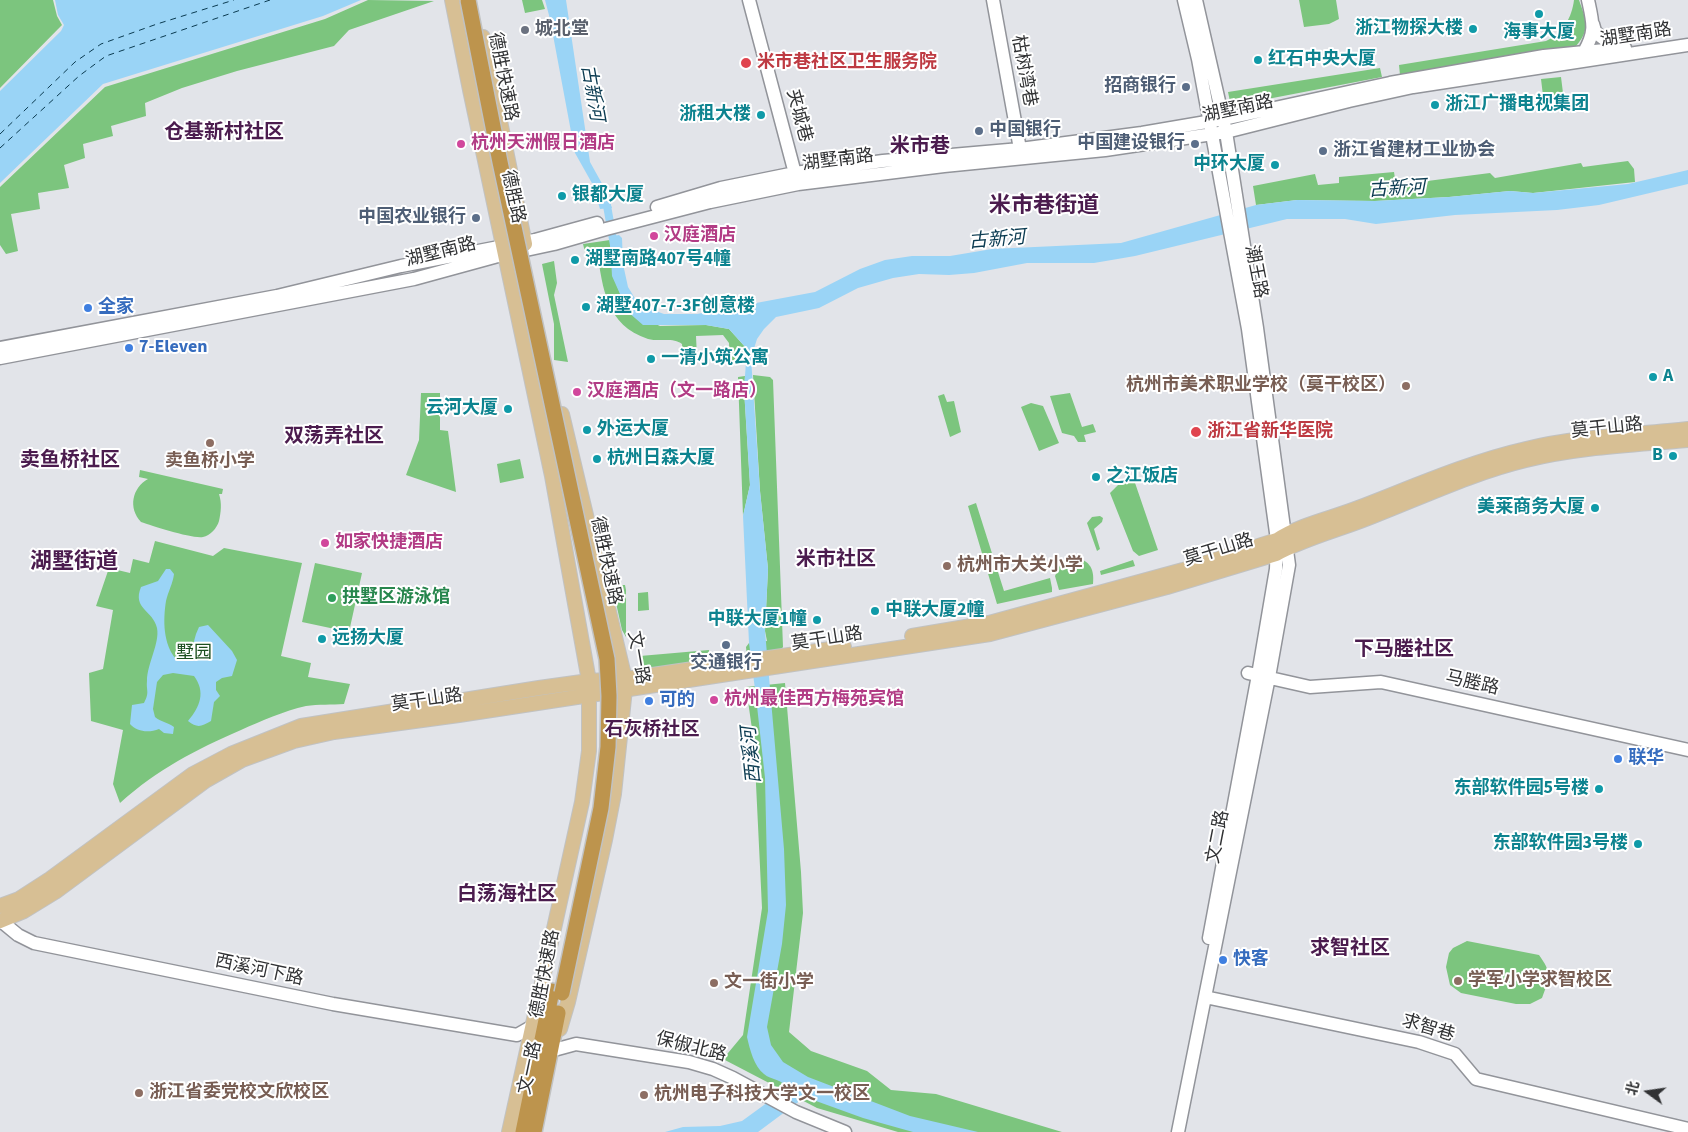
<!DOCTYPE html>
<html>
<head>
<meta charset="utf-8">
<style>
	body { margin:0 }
	#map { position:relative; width:1688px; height:1132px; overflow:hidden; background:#e2e4e9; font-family:"Source Sans 3","Noto Sans SC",sans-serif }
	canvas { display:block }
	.north { position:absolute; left:1623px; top:1067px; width:50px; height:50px; -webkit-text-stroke:4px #fff; paint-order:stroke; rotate:284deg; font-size:14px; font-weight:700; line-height:20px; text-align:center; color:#313234 }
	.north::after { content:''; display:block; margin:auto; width:18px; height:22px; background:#313234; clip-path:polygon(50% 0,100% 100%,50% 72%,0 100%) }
</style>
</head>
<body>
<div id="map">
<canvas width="1688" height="1132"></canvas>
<div class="north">北</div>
</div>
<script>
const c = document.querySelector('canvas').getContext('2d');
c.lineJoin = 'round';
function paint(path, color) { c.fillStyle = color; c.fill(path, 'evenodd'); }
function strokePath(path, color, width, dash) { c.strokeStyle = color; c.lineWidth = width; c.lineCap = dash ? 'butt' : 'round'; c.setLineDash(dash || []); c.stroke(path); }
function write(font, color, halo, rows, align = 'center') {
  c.font = font + ' "Source Sans 3","Noto Sans SC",sans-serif'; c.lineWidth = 4; c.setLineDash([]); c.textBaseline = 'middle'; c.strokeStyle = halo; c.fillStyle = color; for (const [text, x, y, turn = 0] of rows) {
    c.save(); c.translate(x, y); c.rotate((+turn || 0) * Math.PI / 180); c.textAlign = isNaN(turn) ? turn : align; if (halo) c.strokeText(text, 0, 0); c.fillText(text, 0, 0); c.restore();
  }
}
const green = new Path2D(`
	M0,0H53L57,16L62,25L0,88Z
	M368,0L434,1L349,30L334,46L237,71L182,88L145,103L146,116L111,126L113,136L83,144L85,158L64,165L69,188L38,193L40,209L11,214L18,251L6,254L0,245V187L105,87L325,19Z
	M522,0H542L545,9L525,13Z
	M1299,0H1336L1339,19L1329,24L1304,27Z
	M1574,0H1579C1586,20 1591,29 1576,46L1400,75L1399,65L1546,41C1563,34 1572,17 1574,0Z
	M1380,68L1382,77L1231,106L1228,92Z
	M1561,77L1564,101L1544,104L1541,79Z
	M1628,161L1634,169L1635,182L1533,193L1510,191L1449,197L1375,201L1297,200L1256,205L1253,186L1315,174L1318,185L1339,183V177L1394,172L1396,185L1490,173L1495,178L1581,163L1583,167Z
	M610,240L613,276L628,312L660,326L706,325L729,329L747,349L746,364H730L729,343L723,335L696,336L697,357L683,358L682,344C673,337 660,342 648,339C606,325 603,289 597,251L585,252L583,244Z
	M554,261L557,283L554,295L568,362L554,360V324L542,264Z
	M753,375L770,377L773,380L783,647L779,653L747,657L746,647L749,643L767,641L765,631L768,569L760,491Z
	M745,376L744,389L750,485L743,516L738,377Z
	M421,393H440V430L448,431L456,492L406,475L419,440Z
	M1070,393L1082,427L1093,424L1096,432L1084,435L1086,442H1078L1074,436L1062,433L1050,396Z
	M944,394L947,402L954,401L961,432L950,437L938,396Z
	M1031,403L1043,406L1059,443L1039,451L1021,407Z
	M520,459L524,478L500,483L497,464Z
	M140,470L223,489L222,494H219C222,503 221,512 219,521C217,528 210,536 203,537C192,539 153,526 141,522C128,508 132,488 148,479L139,477Z
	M1133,477L1158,550L1139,556L1133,551L1110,493L1125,478Z
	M976,503L1004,591L1050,578L1052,588V592L997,604L968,506Z
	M1100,516L1103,518L1102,522L1094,529L1100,549L1097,551L1087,523L1092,517Z
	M155,541L213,556L224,548L302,563L281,656L311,663L308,677L350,684L344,704C332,705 318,704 306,706C284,711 261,721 241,730C195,750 158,769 120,803L113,784L123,730L91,721L89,673L103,669L113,610L96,606L109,568L130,573L133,559L149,563Z
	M1072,557C1088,559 1095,567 1093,584L1059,590L1055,576L1061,563Z
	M1133,560L1135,566L1101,575L1100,571Z
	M315,563L362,573L349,632L302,622Z
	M612,585H625L626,590V637L622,630Z
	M648,592L649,610L638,611V593Z
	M709,650V662L641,670L640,656Z
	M785,683L801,872L803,913L789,1032L811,1051L867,1071L891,1090L936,1094L1062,1132H898L817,1108L723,1059L743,1035L762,908L754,743L746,687Z
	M1467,941L1539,955C1552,973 1550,977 1542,998L1530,1004H1516L1461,993L1450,985L1446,967L1449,953L1453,948Z`);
const water = new Path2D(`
	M55,0H361L323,16L103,84L0,183V91L61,31L64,25L58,15Z
	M545,0H566L590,162L605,189L612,208L600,209L593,185L575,153L550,19Z
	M1688,170V184L1599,205L1557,210L1455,215L1376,224L1345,219H1287L1135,256L1094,263H1027L974,273L949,275L919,274L893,278L858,288L819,308L776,317L764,329L757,339L751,358L760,491L768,569L765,631L784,849L786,905L782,944L767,1027L771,1045L783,1062L808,1077L910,1116L978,1132H913L863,1118L805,1097L758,1132H665L683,1127L720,1126L742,1121L786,1089V1086C778,1078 771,1080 764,1074C754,1066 750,1050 747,1037L768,911L765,778L756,697L749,643L743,516L750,485L744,389L747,349L729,329L706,325H643L628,312L612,276L610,240L613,236L619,235L622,238L623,264L628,287L639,305L664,314H697L815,292L860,269L885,260L912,256H950L992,249L1121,243L1256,205L1297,200L1375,201L1449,197L1510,191L1533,193L1628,184Z
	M166,569H170L174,574C173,583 168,592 166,601C163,620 163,644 176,659H189L196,634L199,627L208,625L232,651L237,660L232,676L222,678L216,682V690L220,696L214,702L211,721C201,727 197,728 188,721C200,707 206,692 194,676L173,673L163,675L157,682L153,709L155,717C161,722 167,722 174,727L173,734L164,733L159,729C149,733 137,732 130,724L132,705L144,703C150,692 146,691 147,681C147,664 160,643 157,628C153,610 132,609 141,587L158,581Z`);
const canal = new Path2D(`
	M606,200L614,245`);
const ferry = new Path2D(`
	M0,134L75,62L101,44L157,24L234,0
	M0,148L79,76L106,56L270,0`);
const secondary = new Path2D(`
	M749,0L797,181
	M993,0L1020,149
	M1184,0L1198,59L1248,329L1277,540L1276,569L1258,675L1209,938
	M1593,24L1595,31L1600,36L1617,49L1618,52
	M1584,52C1596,31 1593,23 1588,0
	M657,207L721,188L795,173L883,161L1020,149L1142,133L1224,119L1390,83L1544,56L1625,48
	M0,348L277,296L401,266L535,240L597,223
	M0,358L414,279L498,256L554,244L606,229L710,202L798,184L944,166L1105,150L1226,132L1349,101L1413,87L1688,45
	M1248,673L1310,687L1381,682L1688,750
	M1,921L18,935L34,943L333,1004L517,1035L531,1027
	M1205,997L1419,1042L1455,1054L1476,1079L1688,1129
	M554,1050L576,1044L689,1062L713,1069L733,1078L796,1112L845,1132
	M1178,1132L1269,677L1289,565L1257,328L1226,132L1196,0`);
const primary = new Path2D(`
	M452,0L470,90L552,476L589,681V751L582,802L509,1132
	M483,37L525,244
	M912,636L989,623L1183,570L1277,540C1299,525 1333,518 1358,508C1413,487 1469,462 1526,449C1579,436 1634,435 1688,429
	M0,906L19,899L50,879L193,774L231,754L301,726L539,688L589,681L625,679L844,647
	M0,921L24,911L55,892L205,781L242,760L294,741L334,732L459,715L990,634L1167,587L1276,554C1305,538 1338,530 1368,518C1420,498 1472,473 1526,460C1579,447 1633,445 1688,440
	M560,1029L568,1002L605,840L614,794L625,689V679L562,414`);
const highway = new Path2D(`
	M523,1132L552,991
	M534,1132L558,1013`);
const highwayBridge = new Path2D(`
	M468,0L500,162L607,659L609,696L608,747L601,808L562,993`);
const markers = [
	[1539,14,5,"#0f9aa8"],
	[1473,29,5,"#0f9aa8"],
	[525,30,5,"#6b7280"],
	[1258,60,5,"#0f9aa8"],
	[746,63,6,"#e0444e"],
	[1186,87,5,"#5c6f8a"],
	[1435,105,5,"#0f9aa8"],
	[761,115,5,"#0f9aa8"],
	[979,131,5,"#5c6f8a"],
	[461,144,5,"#d1479c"],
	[1195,144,5,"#5c6f8a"],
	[1323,151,5,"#5c6f8a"],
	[1275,165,5,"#0f9aa8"],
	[562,196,5,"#0f9aa8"],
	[476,218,5,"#5c6f8a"],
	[654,236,5,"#d1479c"],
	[575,260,5,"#0f9aa8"],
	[586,307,5,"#0f9aa8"],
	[88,308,5,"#3f7fe0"],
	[129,348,5,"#3f7fe0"],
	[651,359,5,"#0f9aa8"],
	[1653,377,5,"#0f9aa8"],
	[1406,386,5,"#8d6e63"],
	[577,392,5,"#d1479c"],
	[508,409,5,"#0f9aa8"],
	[587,430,5,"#0f9aa8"],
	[1196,432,6,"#e0444e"],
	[210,443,5,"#8d6e63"],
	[1673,456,5,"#0f9aa8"],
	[597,459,5,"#0f9aa8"],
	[1096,477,5,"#0f9aa8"],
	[1595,508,5,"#0f9aa8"],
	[325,543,5,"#d1479c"],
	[947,566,5,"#8d6e63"],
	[332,598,5,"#2e9e5b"],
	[875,611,5,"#0f9aa8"],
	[817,620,5,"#0f9aa8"],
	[322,639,5,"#0f9aa8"],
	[726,645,5,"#5c6f8a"],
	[714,700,5,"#d1479c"],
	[649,701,5,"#3f7fe0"],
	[1618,759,5,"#3f7fe0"],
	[1599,789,5,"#0f9aa8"],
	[1638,844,5,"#0f9aa8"],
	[1223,960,5,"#3f7fe0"],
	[1458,981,5,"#8d6e63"],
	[714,983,5,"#8d6e63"],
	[139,1093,5,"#8d6e63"],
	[644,1095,5,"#8d6e63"]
];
const cultureNames = [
	["浙江物探大楼",1463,29,"right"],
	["海事大厦",1539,33,"center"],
	["红石中央大厦",1268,60],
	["浙江广播电视集团",1445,105],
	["浙租大楼",751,115,"right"],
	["中环大厦",1265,165,"right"],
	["银都大厦",572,196],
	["湖墅南路407号4幢",585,260],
	["湖墅407-7-3F创意楼",596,307],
	["一清小筑公寓",661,359],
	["A",1663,377],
	["云河大厦",498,409,"right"],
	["外运大厦",597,430],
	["B",1663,456,"right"],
	["杭州日森大厦",607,459],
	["之江饭店",1106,477],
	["美莱商务大厦",1585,508,"right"],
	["中联大厦2幢",885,611],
	["中联大厦1幢",807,620,"right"],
	["远扬大厦",332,639],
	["东部软件园5号楼",1589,789,"right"],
	["东部软件园3号楼",1628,844,"right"]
];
const worshipNames = [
	["城北堂",535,30]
];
const streetNames = [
	["湖墅南路",1636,36,-9],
	["枯树湾巷",1023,71,80],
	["德胜快速路",502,77,79],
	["湖墅南路",1238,110,-12],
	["夹城巷",798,116,75],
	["湖墅南路",838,161,-7],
	["德胜路",512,197,78],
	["湖墅南路",441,253,-14],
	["潮王路",1255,272,79],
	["莫干山路",1607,429,-6],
	["莫干山路",1219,551,-17],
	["德胜快速路",605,561,78],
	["莫干山路",827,640,-9],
	["文一路",637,658,80],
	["马塍路",1472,684,13],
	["莫干山路",427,701,-8],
	["文二路",1219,837,-79],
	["西溪河下路",259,971,12],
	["德胜快速路",546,974,-79],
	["求智巷",1428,1029,17],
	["保俶北路",691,1048,14],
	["文一路",531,1068,-78]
];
const healthNames = [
	["米市巷社区卫生服务院",757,63],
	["浙江省新华医院",1207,432]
];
const serviceNames = [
	["招商银行",1176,87],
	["中国银行",989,131,"left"],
	["中国建设银行",1185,144],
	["浙江省建材工业协会",1333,151,"left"],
	["中国农业银行",466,218],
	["交通银行",726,664,"center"]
];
const hotelNames = [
	["杭州天洲假日酒店",471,144],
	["汉庭酒店",664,236],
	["汉庭酒店（文一路店）",587,392],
	["如家快捷酒店",335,543],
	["杭州最佳西方梅苑宾馆",724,700]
];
const shopNames = [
	["全家",98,308],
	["7-Eleven",139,348],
	["可的",659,701],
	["联华",1628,759],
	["快客",1233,960]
];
const educationNames = [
	["杭州市美术职业学校（莫干校区）",1396,386,"right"],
	["卖鱼桥小学",210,462,"center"],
	["杭州市大关小学",957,566],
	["学军小学求智校区",1468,981],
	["文一街小学",724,983],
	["浙江省委党校文欣校区",149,1093],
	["杭州电子科技大学文一校区",654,1095]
];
const leisureNames = [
	["拱墅区游泳馆",342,598]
];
const parkNames = [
	["墅园",194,654]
];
const waterNames = [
	["古新河",591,93,80],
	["古新河",1397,190,-3],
	["古新河",997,241,-5],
	["西溪河",753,755,-96]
];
const neighbourhoodNames = [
	["石灰桥社区",652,731]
];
const quarterNames = [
	["仓基新村社区",224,134],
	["米市巷",920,148],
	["双荡弄社区",334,438],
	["卖鱼桥社区",70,462],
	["米市社区",836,561],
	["下马塍社区",1404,651],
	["白荡海社区",507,896],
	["求智社区",1350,950]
];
const districtNames = [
	["米市巷街道",1044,207],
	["湖墅街道",74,563]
];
paint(green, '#7cc57e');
paint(water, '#9ad4f6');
strokePath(canal, '#9ad4f6', 8);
strokePath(ferry, '#0b3b51', 1, [6, 5]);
strokePath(secondary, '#92949a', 15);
strokePath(primary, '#c1c2c2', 16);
strokePath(highway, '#c1c2c2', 18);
strokePath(secondary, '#fff', 12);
strokePath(primary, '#d7bf94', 14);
strokePath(highway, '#bd944d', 15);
strokePath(highwayBridge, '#c1c2c2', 18, []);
strokePath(highwayBridge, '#bd944d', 15);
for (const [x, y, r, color] of markers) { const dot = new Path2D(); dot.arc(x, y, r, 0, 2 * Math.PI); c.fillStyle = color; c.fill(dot); strokePath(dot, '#fff', 2); }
write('bold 18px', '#0d838f', '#fff', cultureNames, 'left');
write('bold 18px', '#5b616d', '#fff', worshipNames, 'left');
write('18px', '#313234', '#fff', streetNames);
write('bold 18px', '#be3a42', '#fff', healthNames, 'left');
write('bold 18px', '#4e5e75', '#fff', serviceNames, 'right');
write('bold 18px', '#b23c85', '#fff', hotelNames, 'left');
write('bold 18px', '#366cbe', '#fff', shopNames, 'left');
write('bold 18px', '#785e54', '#fff', educationNames, 'left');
write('bold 18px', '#27864d', '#fff', leisureNames, 'left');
write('18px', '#1b4e1f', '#fff', parkNames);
write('italic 19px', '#0b3b51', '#fff', waterNames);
write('bold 19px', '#4b1c4e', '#fff', neighbourhoodNames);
write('bold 20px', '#4b1c4e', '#fff', quarterNames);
write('bold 22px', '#4b1c4e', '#fff', districtNames);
</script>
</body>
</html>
